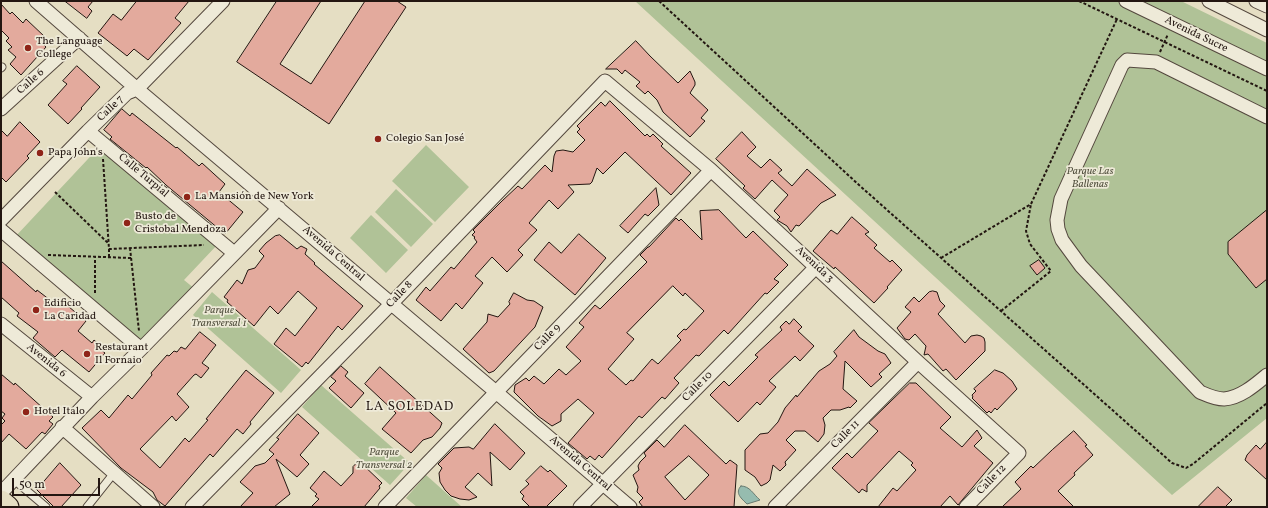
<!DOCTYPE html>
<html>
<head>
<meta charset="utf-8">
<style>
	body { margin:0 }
	#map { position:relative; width:1268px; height:508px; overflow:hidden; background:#e5dec3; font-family:Vollkorn,serif }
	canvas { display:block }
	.frame { position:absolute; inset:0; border:2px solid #231611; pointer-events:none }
	.scale { position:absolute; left:12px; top:478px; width:88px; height:18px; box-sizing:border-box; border:2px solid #231611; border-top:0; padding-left:5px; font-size:12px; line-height:14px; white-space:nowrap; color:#231611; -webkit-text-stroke:3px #eeead8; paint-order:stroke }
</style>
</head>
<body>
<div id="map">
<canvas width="1268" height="508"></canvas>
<div class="frame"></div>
<div class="scale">50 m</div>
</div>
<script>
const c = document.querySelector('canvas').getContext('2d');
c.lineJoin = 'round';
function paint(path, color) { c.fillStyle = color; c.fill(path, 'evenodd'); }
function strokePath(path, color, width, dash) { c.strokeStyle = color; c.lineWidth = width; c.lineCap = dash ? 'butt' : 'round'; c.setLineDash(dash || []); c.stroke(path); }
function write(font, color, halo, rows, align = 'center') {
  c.font = font + ' Vollkorn,serif'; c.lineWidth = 3.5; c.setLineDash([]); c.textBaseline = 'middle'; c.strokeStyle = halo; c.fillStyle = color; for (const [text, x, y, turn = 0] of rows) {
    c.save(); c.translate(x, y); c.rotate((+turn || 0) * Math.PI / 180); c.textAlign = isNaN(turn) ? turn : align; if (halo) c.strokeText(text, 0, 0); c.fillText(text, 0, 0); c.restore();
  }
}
const green = new Path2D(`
	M635,1H1181L1267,43V418L1172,495Z
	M102,144L218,244L184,280L195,289L141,344L15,237Z
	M426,145L469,187L435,222L392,181Z
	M396,189L433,224L411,247L375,212Z
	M371,215L408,250L386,273L350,238Z
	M212,292L301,370L281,393L193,315Z
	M321,385L410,463L390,485L302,407Z
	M426,475L462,507H417L406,498Z`);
const water = new Path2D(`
	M741,486C750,486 753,494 760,500L747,504C742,499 734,493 741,486Z`);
const building = new Path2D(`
	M65,1H93L88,7L92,11L87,18Z
	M137,1H189L175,18L181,23L148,60L134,49L127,56L98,33L113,14L121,20Z
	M277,1H321L280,64L311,84L365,1H397L406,7L329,124L237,62Z
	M1,4L10,14L12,12L23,23L26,19L45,37L40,41L46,47L21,75L10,64L16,57L8,50L12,47L6,41L9,38L1,30Z
	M636,41L650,56L678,83L690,71L695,82V85L690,93L708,110L701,118L705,121L690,137L663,112L657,100L648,91L645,94L636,86L640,82L625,70L622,74L617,69H606Z
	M77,66L100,87L81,108L82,109L68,124L48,105L67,84L63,81Z
	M610,101L645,136L647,134L650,137L653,134L663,144L661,146L691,173L671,195L625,152L603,174L597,168L592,182L590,184L568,185L574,192L558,209L549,200L529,223L537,230L518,250L523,255L507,272L492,257L475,276L483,283L462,309L456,303L441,321L416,300L426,287L430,291L451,267L454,269L477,242L474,238L475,237L472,235L475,232L473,230L502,201L518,186L522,189L545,165L552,172L554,156L556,151L563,150L573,152L585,140L577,132L580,129L577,126L601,102L605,106Z
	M122,109L130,116L132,113L176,148L177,147L199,166L202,163L225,184L219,192L243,212L225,234L166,185L147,167L146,168L110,139L112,137L104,130Z
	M20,122L40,142L27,156L29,158L6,182L1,177V130L7,136Z
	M742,132L756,147L747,156L761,168L770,159L782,170L778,173L792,186L807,169L836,195L821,203L799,226L796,225L791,232L787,226L777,220L780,217L774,211L788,195L772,180L755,199L743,188L745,186L716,159Z
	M656,188L659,205L648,216L645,214L628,233L620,226Z
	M719,210L746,238L753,231L788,265L774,279L779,282L767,294L765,293L728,334L724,330L699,356L696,355L674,378L679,383L665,399L662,397L642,418L639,416L602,458L599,455L595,460L590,456L587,459L568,443L594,413L578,399L561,414V421L552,426L538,416L514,392L515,385L526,378L529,381L534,376L544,384L559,369L566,375L581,361L566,347L584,327L579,323L595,305L600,309L647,262L640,255L648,247H649L676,218L679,221L681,219L702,240L700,211ZM673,286L683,296L685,293L704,311L686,330L684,329L677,336L681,340L658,364L652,359L633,381L631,380L626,385L608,369L634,339L627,333Z
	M1267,210V279L1256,288L1228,254V242Z
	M852,217L869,232L865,234L877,245L874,248L890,262L892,260L902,270L887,287L888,288L874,303L835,267L834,269L813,251L831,230L837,234Z
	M579,234L606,258L575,295L534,260L549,242L561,253Z
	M280,235L297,249L301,246L307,249L305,254L315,263L314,264L363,306L342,330L338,326L308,364L306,362L302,367L274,344L286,328L295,336L317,308L298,291L278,314L270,306L254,326L227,302L228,300L224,297L237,280L242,284L248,270L255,268L264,256L259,251L266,243L275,236Z
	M1039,260L1045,268L1037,275L1030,266Z
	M1,261L36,292L37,290L59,307L63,302L86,321L78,331L92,343L94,340L102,347L100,349L105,353L89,372L62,350L55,357L33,338L38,332L17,316L19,313L1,297Z
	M933,291L937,292L940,301L945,306L938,314L965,343L971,336L977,335L981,336L984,338L985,342V351L956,380L946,369L943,371L928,354L924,355L926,346L915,334L909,340L905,339L897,328L911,312L905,307L914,297L919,302L929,292Z
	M514,293L527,300L534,301L543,307L535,327L494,371L489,373L463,349L487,322L488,314L498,317L510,304L509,302Z
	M794,319L802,327L798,331L814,346L800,361L795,356L769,381L776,387L760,405L757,402L738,422L710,395L724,381L729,386L758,357L755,355L782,330L780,327L786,321L789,324Z
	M854,330L859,337L878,351L885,354L891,363L879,374L882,377L871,387L845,361L843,389L857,401L850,408L849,407L840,410H831L823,418L825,425L824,434L818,442L805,431H795L786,440L796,450L785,462L786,465L780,471L773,465L770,480L767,483L761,486L755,477L745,470V450L760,434L768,433L778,422L785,408L796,395L797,397L819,371L830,364L837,356L834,352Z
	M200,332L216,345L202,363L209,368L201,378L196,374L194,375L177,394L189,407L176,421L172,416L140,449L160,468L185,438L189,442L208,420L206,419L246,370L274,393L250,422L251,424L243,434L237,429L213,457L210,454L165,506L157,500L153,492L121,468L82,428L101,410L109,418L128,395L132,399L152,375L151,373L167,355L169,356L174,351L177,352L181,347L185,349Z
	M341,366L348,372L345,376L364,393L351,408L329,388L336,381L331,377Z
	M380,367L442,423L440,428L432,437L423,440L411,453L382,429L396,413L365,384Z
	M995,370L1003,373L1012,381L1017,389L997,410L995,408L991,413L989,411L987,413L972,398L973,397L972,395L976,391L974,389Z
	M1,374L14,385L15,383L53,417L49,421L53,424L45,434L42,432L26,449L9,434L1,443V425L5,421L2,418L5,414L1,411Z
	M910,383H916L951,417L940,428L962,447L977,430L982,438L974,446L993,463L958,505L950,496L940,507H878L893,488L897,491L916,470L911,465L913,463L899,451L867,485V492L862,489L859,493L832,468L847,453L852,458L878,431L869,423Z
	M298,414L319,433L300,455L309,464L297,477L276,459L290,494L274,507H240L253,493L240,482L255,466L265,463L274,454L269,450L279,439L277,438Z
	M495,424L525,453L510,470L490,452L492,486L478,473L465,487L477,497L469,500L460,499L451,496L445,490L440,482L439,473L442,468L438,464L454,448L469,447L473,449Z
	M685,425L726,464L730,460L737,465L734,507H643L639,502L643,498L637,492L638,487L633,475L639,470L638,466L640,462L646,456L644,453L657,440L664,447ZM689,456L709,475L685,500L665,477Z
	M1074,431L1087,445L1085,446L1093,455L1074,473L1075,475L1058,491L1074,507H1002L1021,489L1015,482L1031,466L1033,468L1052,450Z
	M1267,442V480L1245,460L1247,455L1256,445L1260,449Z
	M359,461L382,483L379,486L380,488L364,507H311L319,499L315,496L317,494L310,488L324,471L341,486L353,473V467Z
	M60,463L81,485L61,507H54L37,490Z
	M541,466L548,472L550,470L567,486L546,507H530L522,499L524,496L520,492L529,484L526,481Z
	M1218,487L1232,500L1225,507H1198Z`);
const path = new Path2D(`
	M659,1L859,185L1172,463L1186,468L1193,464L1267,403
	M1079,1L1267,91
	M1160,52L1168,34
	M103,159L109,249L204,245
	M55,192L109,244
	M130,248L139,331
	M109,249V257
	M48,255L131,258
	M941,258L1031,204L1117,19
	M95,293V257
	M1001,311L1051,271L1030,244L1026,231L1031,204`);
const lane = new Path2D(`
	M1,68L2,67
	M13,479L46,507
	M87,507L114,473`);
const street = new Path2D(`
	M36,1L137,89L496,392L630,507
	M1126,1L1267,69
	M1209,1L1267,30
	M1256,1L1267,6
	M1,109L79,38
	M1267,117L1156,62L1127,60L1122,65L1061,199L1057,220L1058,229L1062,240L1081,266L1200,392C1207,395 1215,399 1224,399C1240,398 1255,385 1267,375
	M88,131L234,253
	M1,220L88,131L127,93L137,89L223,1
	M1,230L141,349
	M1,324L92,397
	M62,427L153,507
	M1,493L92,397L141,349L279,208
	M192,507L391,304L605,81L711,170L918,362L1019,453L966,507
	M385,507L711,170
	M580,507L816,267
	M775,507L918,362`);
const primary = new Path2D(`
	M1,501L8,507`);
const markers = [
	[28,48,4,"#8f2418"],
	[378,139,4,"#8f2418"],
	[40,153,4,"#8f2418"],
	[187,197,4,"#8f2418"],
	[127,223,4,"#8f2418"],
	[36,310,4,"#8f2418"],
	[87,354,4,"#8f2418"],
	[26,412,4,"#8f2418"]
];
const streetNames = [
	["Avenida Sucre",1196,35,26],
	["Calle 6",31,82,-42],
	["Calle 7",111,109,-44],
	["Calle Turpial",143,176,40],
	["Avenida Central",333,254,41],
	["Avenida 3",814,265,43],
	["Calle 8",400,295,-46],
	["Calle 9",548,338,-46],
	["Avenida 6",46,361,39],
	["Calle 10",698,387,-45],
	["Calle 11",846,435,-45],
	["Avenida Central",580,464,41],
	["Calle 12",992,480,-46]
];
const poiNames = [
	["The Language",36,42],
	["College",36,55],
	["Colegio San José",386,139],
	["Papa John's",48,153],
	["La Mansión de New York",195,197],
	["Busto de",135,217],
	["Cristobal Mendoza",135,230],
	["Edificio",44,304],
	["La Caridad",44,317],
	["Restaurant",95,348],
	["Il Fornaio",95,361],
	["Hotel Italo",34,412]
];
const parkNames = [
	["Parque Las",1090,172],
	["Ballenas",1090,185],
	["Parque",219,311],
	["Transversal 1",219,324],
	["Parque",384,453],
	["Transversal 2",384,466]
];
const quarterNames = [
	["LA SOLEDAD",410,408]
];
paint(green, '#b0c297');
paint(water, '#96bcaf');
strokePath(water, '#687a70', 1);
paint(building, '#e3aa9d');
strokePath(building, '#231611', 1);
strokePath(lane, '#54483e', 9);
strokePath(street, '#54483e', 15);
strokePath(primary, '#231611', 23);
strokePath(path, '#231611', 2, [3, 2]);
strokePath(lane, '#eeead8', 7);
strokePath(street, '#eeead8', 13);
strokePath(primary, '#e5dec3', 21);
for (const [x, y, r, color] of markers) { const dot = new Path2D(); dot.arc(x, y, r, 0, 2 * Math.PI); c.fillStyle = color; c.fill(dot); strokePath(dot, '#eeead8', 1.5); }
write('11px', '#231611', '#eeead8', streetNames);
write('11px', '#231611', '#eeead8', poiNames, 'left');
write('italic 11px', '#545240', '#eeead8', parkNames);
c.letterSpacing = '1px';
write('13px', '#231611', '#eeead8', quarterNames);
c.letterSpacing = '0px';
</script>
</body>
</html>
